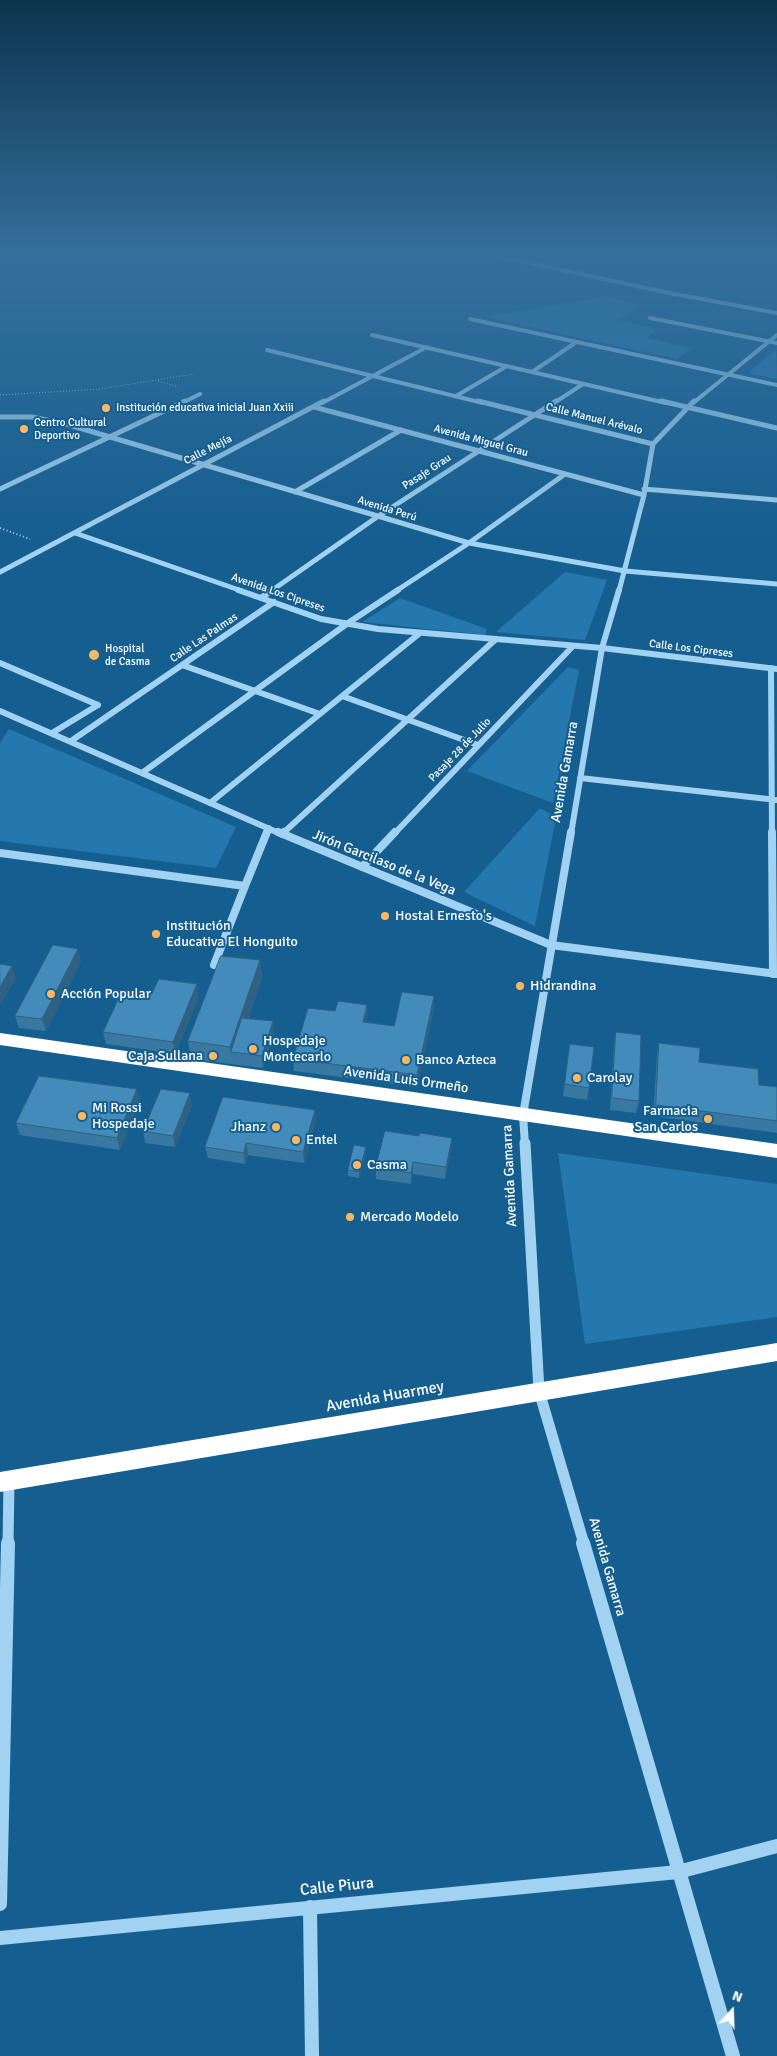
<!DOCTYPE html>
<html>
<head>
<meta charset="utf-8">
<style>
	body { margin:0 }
	#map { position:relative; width:777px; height:2056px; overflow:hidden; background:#155f90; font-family:Signika,sans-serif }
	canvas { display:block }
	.north { position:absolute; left:707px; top:1986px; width:50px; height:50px; -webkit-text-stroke:4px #155f90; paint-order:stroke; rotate:20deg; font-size:14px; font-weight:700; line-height:20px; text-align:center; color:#fff }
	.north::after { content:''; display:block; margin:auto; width:18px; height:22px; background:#fff; clip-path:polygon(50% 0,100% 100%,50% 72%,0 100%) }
</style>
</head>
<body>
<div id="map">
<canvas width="777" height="2056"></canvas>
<div class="north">N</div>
</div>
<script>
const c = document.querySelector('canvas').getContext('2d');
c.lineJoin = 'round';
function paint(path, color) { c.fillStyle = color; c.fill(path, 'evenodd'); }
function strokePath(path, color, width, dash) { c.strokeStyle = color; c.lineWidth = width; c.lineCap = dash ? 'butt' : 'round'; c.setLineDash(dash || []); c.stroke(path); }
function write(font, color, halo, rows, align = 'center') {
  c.font = font + ' Signika,sans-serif'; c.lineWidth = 4; c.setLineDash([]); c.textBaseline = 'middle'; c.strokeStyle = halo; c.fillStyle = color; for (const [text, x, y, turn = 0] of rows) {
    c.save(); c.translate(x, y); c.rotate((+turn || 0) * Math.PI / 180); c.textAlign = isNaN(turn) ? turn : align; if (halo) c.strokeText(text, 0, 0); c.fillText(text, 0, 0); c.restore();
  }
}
const green = new Path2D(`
	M607,296L640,305L618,320L657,329L647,338L692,348L677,359L484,317Z
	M776,349L777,379L748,373Z
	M565,572L607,580L585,640L496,632Z
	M400,598L487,629L485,635L362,622Z
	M568,667L579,670L553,803L467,771Z
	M9,729L236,827L216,868L0,841V743Z
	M540,808L556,817L535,926L464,892Z
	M558,1153L777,1184V1317L585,1344Z`);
const pathFar1 = new Path2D(`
	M158,381L178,387
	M0,395L100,389L194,374`);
const path = new Path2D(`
	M0,528L30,539`);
const minorFar5 = new Path2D(`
	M493,255L669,293L777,313
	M650,318L777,343
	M470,319L777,385
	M372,335L666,403
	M267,350L483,403
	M532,372L575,343
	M456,396L507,366
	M182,403L200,394
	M322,403L427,347
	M554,403L583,384
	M693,403L777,335`);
const minorFar4 = new Path2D(`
	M478,401L653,444
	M661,401L777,428
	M314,407L644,495
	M0,417H32L66,424L469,543L625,571L777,584
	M0,489L185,401
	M644,489L777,500
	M295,492L401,430
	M75,533L242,591
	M0,572L324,401
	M271,591L377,517L556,401
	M396,591L469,543L565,474
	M619,591L644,495L653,444L694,401`);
const minorFar3 = new Path2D(`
	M238,590L321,619L378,629L602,648L777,669
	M261,598L272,590
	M0,663L98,705
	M182,665L320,714
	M771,668L772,834
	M342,696L478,745
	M0,711L281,834
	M52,733L98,705
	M71,741L274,602
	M142,773L348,623L398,590
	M580,778L777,800
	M210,803L420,633
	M267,834L269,828
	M282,834L496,639
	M394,834L573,646
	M571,834L602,648L619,590`);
const minorFar2 = new Path2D(`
	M278,832L551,945L777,974
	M772,832L773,974
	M282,834L284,832
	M0,853L245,886L267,832
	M362,867L395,832
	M214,965L245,886
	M525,1145L523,1115L571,832`);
const minorFar1 = new Path2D(`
	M525,1143L539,1391L584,1544
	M8,1544L9,1481`);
const minor = new Path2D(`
	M583,1543L733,2056
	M0,1904L8,1543
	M310,1907L312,2056
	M0,1938L678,1872L777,1846`);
const highway = new Path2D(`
	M0,1033L777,1144V1158L0,1045Z
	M777,1343V1361L0,1492V1472Z`);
const wall = new Path2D(`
	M260,960L262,978L248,1019L274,1033L263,1068L191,1059L188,1041Z
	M81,961L46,1031L19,1028L15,1016Z
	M152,993L199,997L175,1054L106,1044L103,1032Z
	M434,996V1008L417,1087L294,1071L293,1059L368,1017L366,1022L394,1026Z
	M616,1032L639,1101L636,1113L610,1110L614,1044Z
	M659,1043L699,1062L759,1085L777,1087V1133L653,1116L657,1055Z
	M570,1044L589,1088L587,1100L563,1096Z
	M140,1101L120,1150L20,1135L16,1123Z
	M192,1105L175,1147L145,1143L143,1131Z
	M316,1122L304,1163L248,1155L245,1164L208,1158L205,1147Z
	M366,1147V1153L359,1178L348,1176V1170Z
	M451,1149L445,1179L413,1174L411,1184L376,1179V1167Z`);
const shadedWall = new Path2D(`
	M78,949L81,961L46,1031L42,1019Z
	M260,960L262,978L236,1053L231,1052L230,1047Z
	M12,966L16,978L0,1006V987Z
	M197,984L199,997L175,1054L173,1042Z
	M434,996V1008L417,1087V1075Z
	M367,1005L368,1017L363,1034V1022Z
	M273,1021L274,1033L263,1068L262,1056Z
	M137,1089L140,1101L120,1150L117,1138Z
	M190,1093L192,1105L175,1147L173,1136Z
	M315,1110L316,1122L304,1163L303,1152Z
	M452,1138L451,1149L445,1179L446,1167Z
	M246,1143L248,1155L245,1164L244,1153Z
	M366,1147V1153L359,1178V1172Z
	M413,1162V1174L411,1184V1173Z`);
const building = new Path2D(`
	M53,945L78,949L42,1019L15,1016Z
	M221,956L260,960L230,1047L188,1041Z
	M0,964L12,966L0,987Z
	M159,979L197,984L173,1042L103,1032L123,989L152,993Z
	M402,992L434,996L417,1075L293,1059L308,1008L335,1011L338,1001L367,1005L363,1022L394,1026Z
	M242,1018L273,1021L262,1056L231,1052Z
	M616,1032L641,1035L639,1101L612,1098Z
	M659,1043L700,1048L699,1062L758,1069L759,1085L777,1087V1121L656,1105Z
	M570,1044L594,1047L589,1088L565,1084Z
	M39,1076L137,1089L117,1138L16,1123Z
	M161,1089L190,1093L173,1136L143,1131Z
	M223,1097L315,1110L303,1152L246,1143L244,1153L205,1147Z
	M385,1131L419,1136L420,1133L452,1138L446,1167L413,1162L411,1173L376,1167Z
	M354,1145L366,1147L359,1172L348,1170Z`);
const markers = [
	[106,408,5,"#ffb861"],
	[24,429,5,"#ffb861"],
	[94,655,6,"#ffb861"],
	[385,916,5,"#ffb861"],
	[156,934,5,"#ffb861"],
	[520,986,5,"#ffb861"],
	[51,994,5,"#ffb861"],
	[253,1049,5,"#ffb861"],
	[213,1056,5,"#ffb861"],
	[406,1060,5,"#ffb861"],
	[577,1078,5,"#ffb861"],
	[82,1116,5,"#ffb861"],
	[708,1119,5,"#ffb861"],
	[276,1127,5,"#ffb861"],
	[296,1140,5,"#ffb861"],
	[357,1165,5,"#ffb861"],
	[350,1217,5,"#ffb861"]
];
const farPoinames = [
	["Institución educativa inicial Juan Xxiii",116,408],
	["Centro Cultural",34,423],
	["Deportivo",34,436],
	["Hospital",105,649],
	["de Casma",105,662]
];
const farStreetnames = [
	["Calle Manuel Arévalo",594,419,14],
	["Avenida Miguel Grau",481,441,15],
	["Calle Mejía",208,450,-27],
	["Pasaje Grau",427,472,-33],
	["Avenida Perú",387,509,17],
	["Avenida Los Cipreses",278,593,19],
	["Calle Las Palmas",204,638,-34],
	["Calle Los Cipreses",691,649,7],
	["Pasaje 28 de Julio",460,750,-46]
];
const streetNames = [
	["Avenida Gamarra",565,772,-80],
	["Jirón Garcilaso de la Vega",384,863,22],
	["Avenida Luis Ormeño",406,1080,8],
	["Avenida Gamarra",510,1176,-93],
	["Avenida Gamarra",607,1567,74]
];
const poiNames = [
	["Hostal Ernesto's",395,916],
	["Institución",166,926],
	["Educativa El Honguito",166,942],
	["Hidrandina",530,986],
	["Acción Popular",61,994],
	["Hospedaje",263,1041],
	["Montecarlo",263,1057],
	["Caja Sullana",203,1056,"right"],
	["Banco Azteca",416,1060],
	["Carolay",587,1078],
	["Mi Rossi",92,1108],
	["Hospedaje",92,1124],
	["Farmacia",698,1111,"right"],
	["San Carlos",698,1127,"right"],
	["Jhanz",266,1127,"right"],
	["Entel",306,1140],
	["Casma",367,1165],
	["Mercado Modelo",360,1217]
];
const nearStreetnames = [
	["Avenida Huarmey",385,1397,-10],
	["Calle Piura",337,1887,-6]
];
paint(green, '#2478ad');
strokePath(pathFar1, '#a2d2f1', 1, [1, 2]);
strokePath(path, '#a2d2f1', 2, [1, 2.5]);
strokePath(minorFar5, '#a2d2f1', 4);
strokePath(minorFar4, '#a2d2f1', 5);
strokePath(minorFar3, '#a2d2f1', 6);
strokePath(minorFar2, '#a2d2f1', 8);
strokePath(minorFar1, '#a2d2f1', 11);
strokePath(minor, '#a2d2f1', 14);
paint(highway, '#fff');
paint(wall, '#3978a0');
paint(shadedWall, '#2e6182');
paint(building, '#428bba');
strokePath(building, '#2e6182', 1);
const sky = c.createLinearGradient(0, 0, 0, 543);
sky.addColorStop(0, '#0c344f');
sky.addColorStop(0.47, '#356f9c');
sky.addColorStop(1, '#356f9c00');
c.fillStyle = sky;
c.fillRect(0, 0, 777, 543);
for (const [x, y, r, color] of markers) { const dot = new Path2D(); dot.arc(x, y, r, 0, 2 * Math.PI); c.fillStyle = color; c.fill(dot); strokePath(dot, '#155f90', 2); }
write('11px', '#fff', '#155f90', farPoinames, 'left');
write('11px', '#fff', '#155f90', farStreetnames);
write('14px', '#fff', '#155f90', streetNames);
write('14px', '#fff', '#155f90', poiNames, 'left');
write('16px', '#fff', '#155f90', nearStreetnames);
</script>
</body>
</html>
